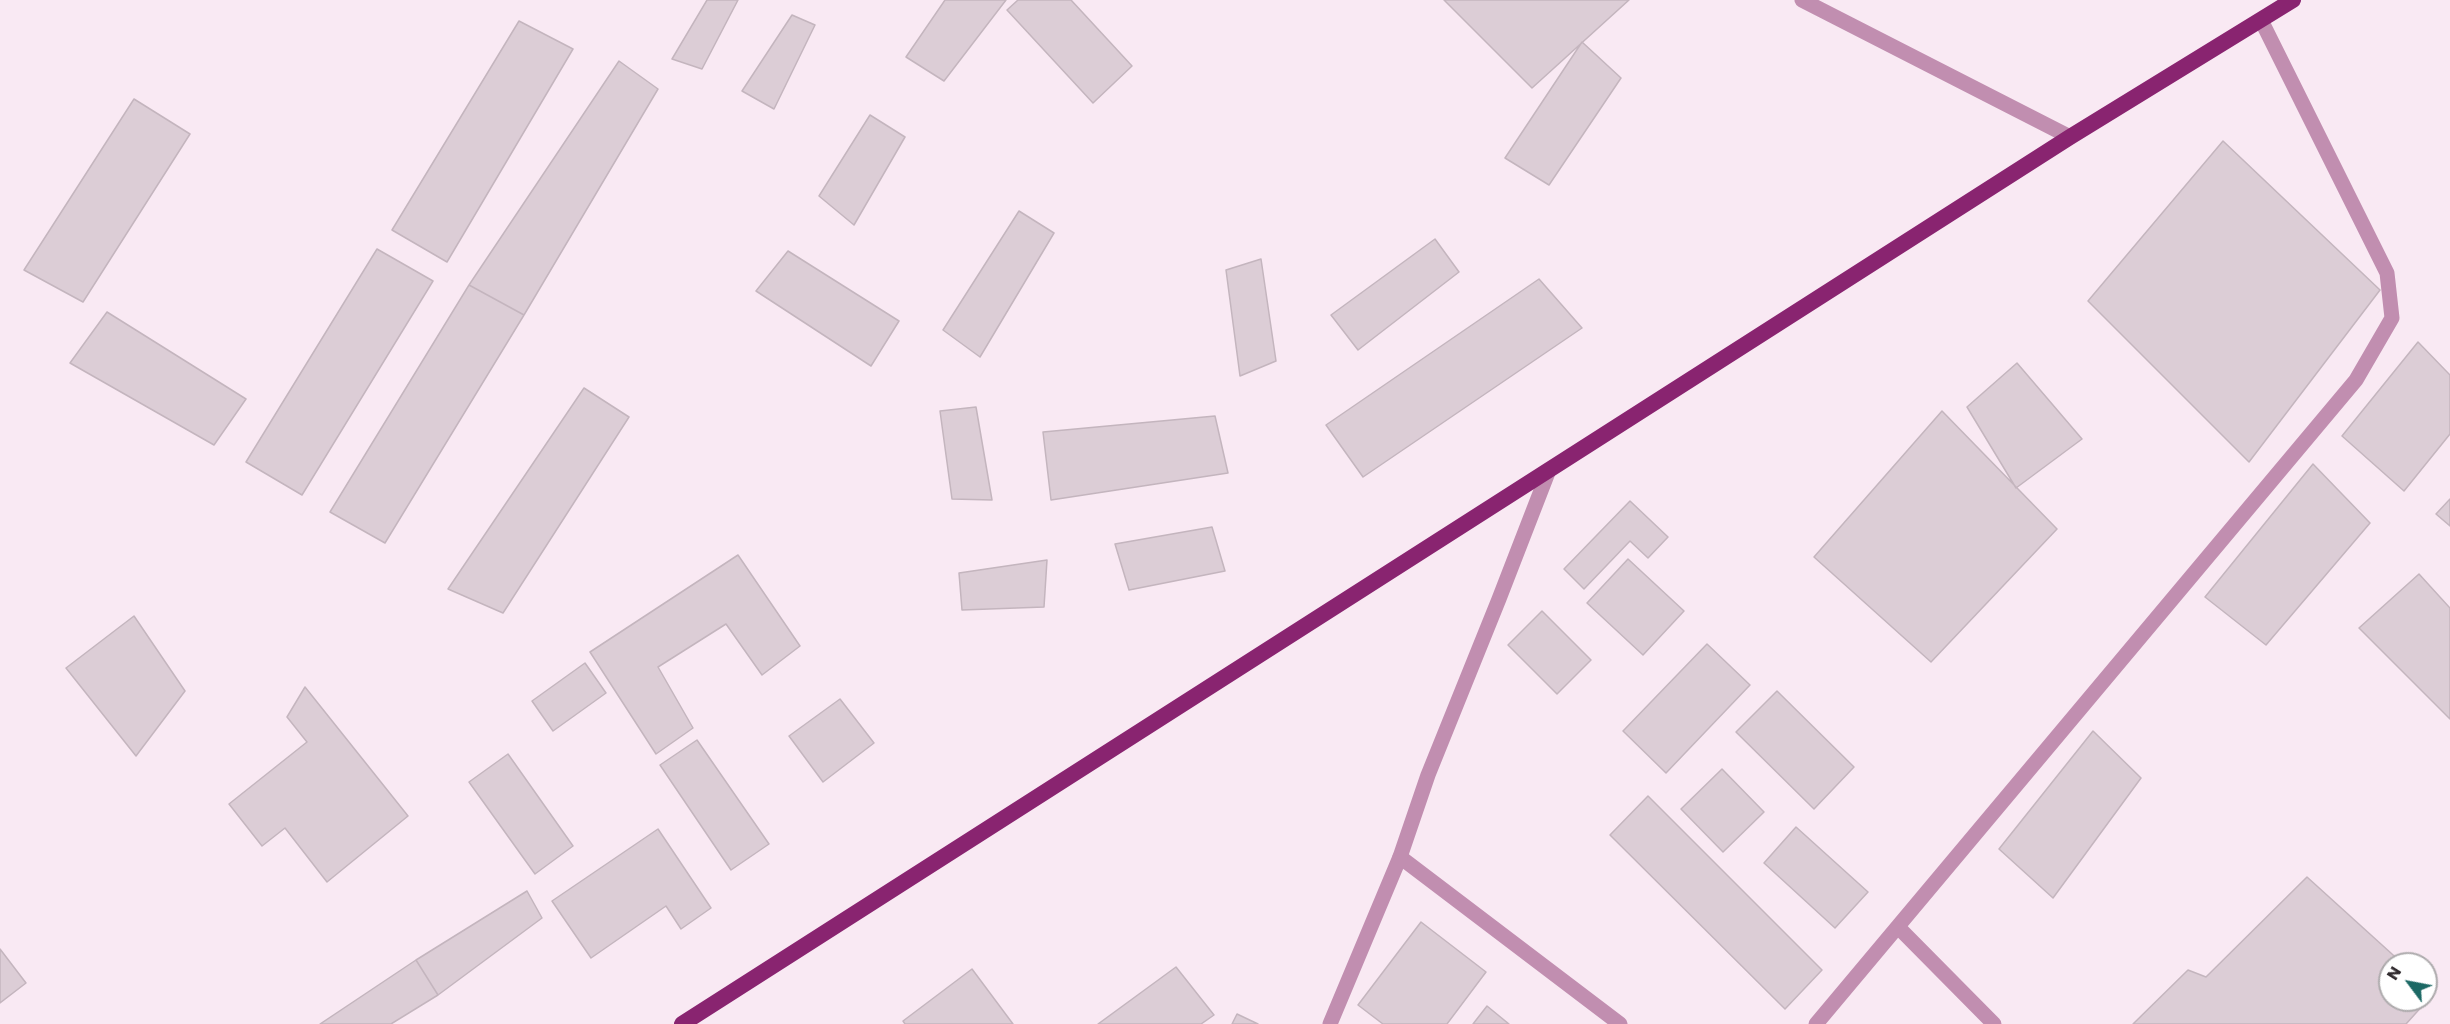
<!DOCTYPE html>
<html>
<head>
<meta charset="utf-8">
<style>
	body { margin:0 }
	#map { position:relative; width:2450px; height:1024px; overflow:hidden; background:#f9e9f3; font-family:Poppins,sans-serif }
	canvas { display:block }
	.north { position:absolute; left:2378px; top:952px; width:60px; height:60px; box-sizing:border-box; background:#fff; border:2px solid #adaaac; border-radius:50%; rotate:302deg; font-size:16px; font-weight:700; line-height:24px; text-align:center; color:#312b2f }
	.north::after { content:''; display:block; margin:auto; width:21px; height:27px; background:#1b6864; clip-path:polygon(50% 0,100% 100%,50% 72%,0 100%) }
</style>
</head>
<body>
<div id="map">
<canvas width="2450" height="1024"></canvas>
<div class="north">N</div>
</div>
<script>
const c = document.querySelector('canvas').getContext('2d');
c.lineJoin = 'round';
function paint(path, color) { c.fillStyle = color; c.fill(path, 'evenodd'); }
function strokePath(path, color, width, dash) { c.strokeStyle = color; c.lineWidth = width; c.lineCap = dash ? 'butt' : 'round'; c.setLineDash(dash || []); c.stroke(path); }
const building = new Path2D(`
	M707,0H738L702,69L672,59Z
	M945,0H1006L944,81L906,57Z
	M1018,0H1071L1132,66L1093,103L1007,10Z
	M1444,0H1629L1532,88Z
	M792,15L815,25L774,109L742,91Z
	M519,21L573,49L447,262L392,230Z
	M1582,42L1621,78L1549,185L1505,158Z
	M619,61L658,89L524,315L469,285Z
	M134,99L190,134L83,302L24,270Z
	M870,115L905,137L854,225L819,196Z
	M2223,141L2380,290L2249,462L2088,301Z
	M1019,211L1054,233L980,357L943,330Z
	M1435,239L1459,272L1358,350L1331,315Z
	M377,249L433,281L302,495L246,462Z
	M788,251L899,321L871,366L756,291Z
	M1261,259L1276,361L1240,376L1226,270Z
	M1539,279L1582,328L1363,477L1326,425Z
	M469,285L524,315L385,543L330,512Z
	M107,312L246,399L214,445L70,363Z
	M2418,342L2450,375V434L2404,491L2342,436Z
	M2017,363L2082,439L2016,488L1967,407Z
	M584,388L629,417L503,613L448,589Z
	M976,407L992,500L952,499L940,411Z
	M1942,411L2057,529L1931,662L1814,557Z
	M1215,416L1228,473L1051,500L1043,432Z
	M2313,464L2370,523L2266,645L2205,597Z
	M2450,499V526L2436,514Z
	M1630,501L1668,537L1648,558L1630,541L1584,589L1564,569Z
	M1212,527L1225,571L1129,590L1115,544Z
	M738,555L800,646L762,675L726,624L658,667L693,728L656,754L590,652Z
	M1628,559L1684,611L1643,655L1587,603Z
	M1047,560L1044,607L962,610L959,573Z
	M2419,574L2450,608V719L2359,628Z
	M1542,611L1591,660L1557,694L1508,645Z
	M134,616L185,691L136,756L66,668Z
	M1707,644L1750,685L1666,773L1623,731Z
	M585,663L606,693L553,731L532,701Z
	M305,687L408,816L327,882L285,828L262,846L229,804L307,742L287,717Z
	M1777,691L1854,767L1814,809L1736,732Z
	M840,699L874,743L823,782L789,736Z
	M2093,731L2141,778L2053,898L1999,849Z
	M697,740L769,844L731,870L660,765Z
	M508,754L573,846L535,874L469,782Z
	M1722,769L1764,812L1723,852L1681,809Z
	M1648,796L1822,970L1785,1009L1610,835Z
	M1796,827L1868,892L1835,928L1764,863Z
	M658,829L711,908L681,929L666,906L591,958L552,901Z
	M2307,877L2403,964H2390V1000H2426V985L2434,993L2406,1024H2133L2188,970L2206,977Z
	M527,891L542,918L438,995L416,960Z
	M1421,922L1486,972L1447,1024H1383L1358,1005Z
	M0,949L26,983L0,1003Z
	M416,960L438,995L391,1024H320Z
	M1176,967L1214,1015L1201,1024H1098Z
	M972,969L1013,1024H905L903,1021Z
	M1487,1006L1509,1024H1473Z
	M1237,1014L1258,1024H1232Z`);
const minor = new Path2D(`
	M1802,0L2070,137
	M1400,857L1620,1024
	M1898,927L1994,1024
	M1816,1024L2356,380L2392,318L2387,273L2261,20`);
const tertiary = new Path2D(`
	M1330,1024L1400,857L1428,775L1499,599L1549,470`);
const trunk = new Path2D(`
	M682,1024L2070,137L2293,0`);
paint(building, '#dccdd6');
strokePath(building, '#c4b5be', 1.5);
strokePath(minor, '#c18eb0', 15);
strokePath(tertiary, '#c18eb0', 15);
strokePath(trunk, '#892470', 16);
</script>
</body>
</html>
